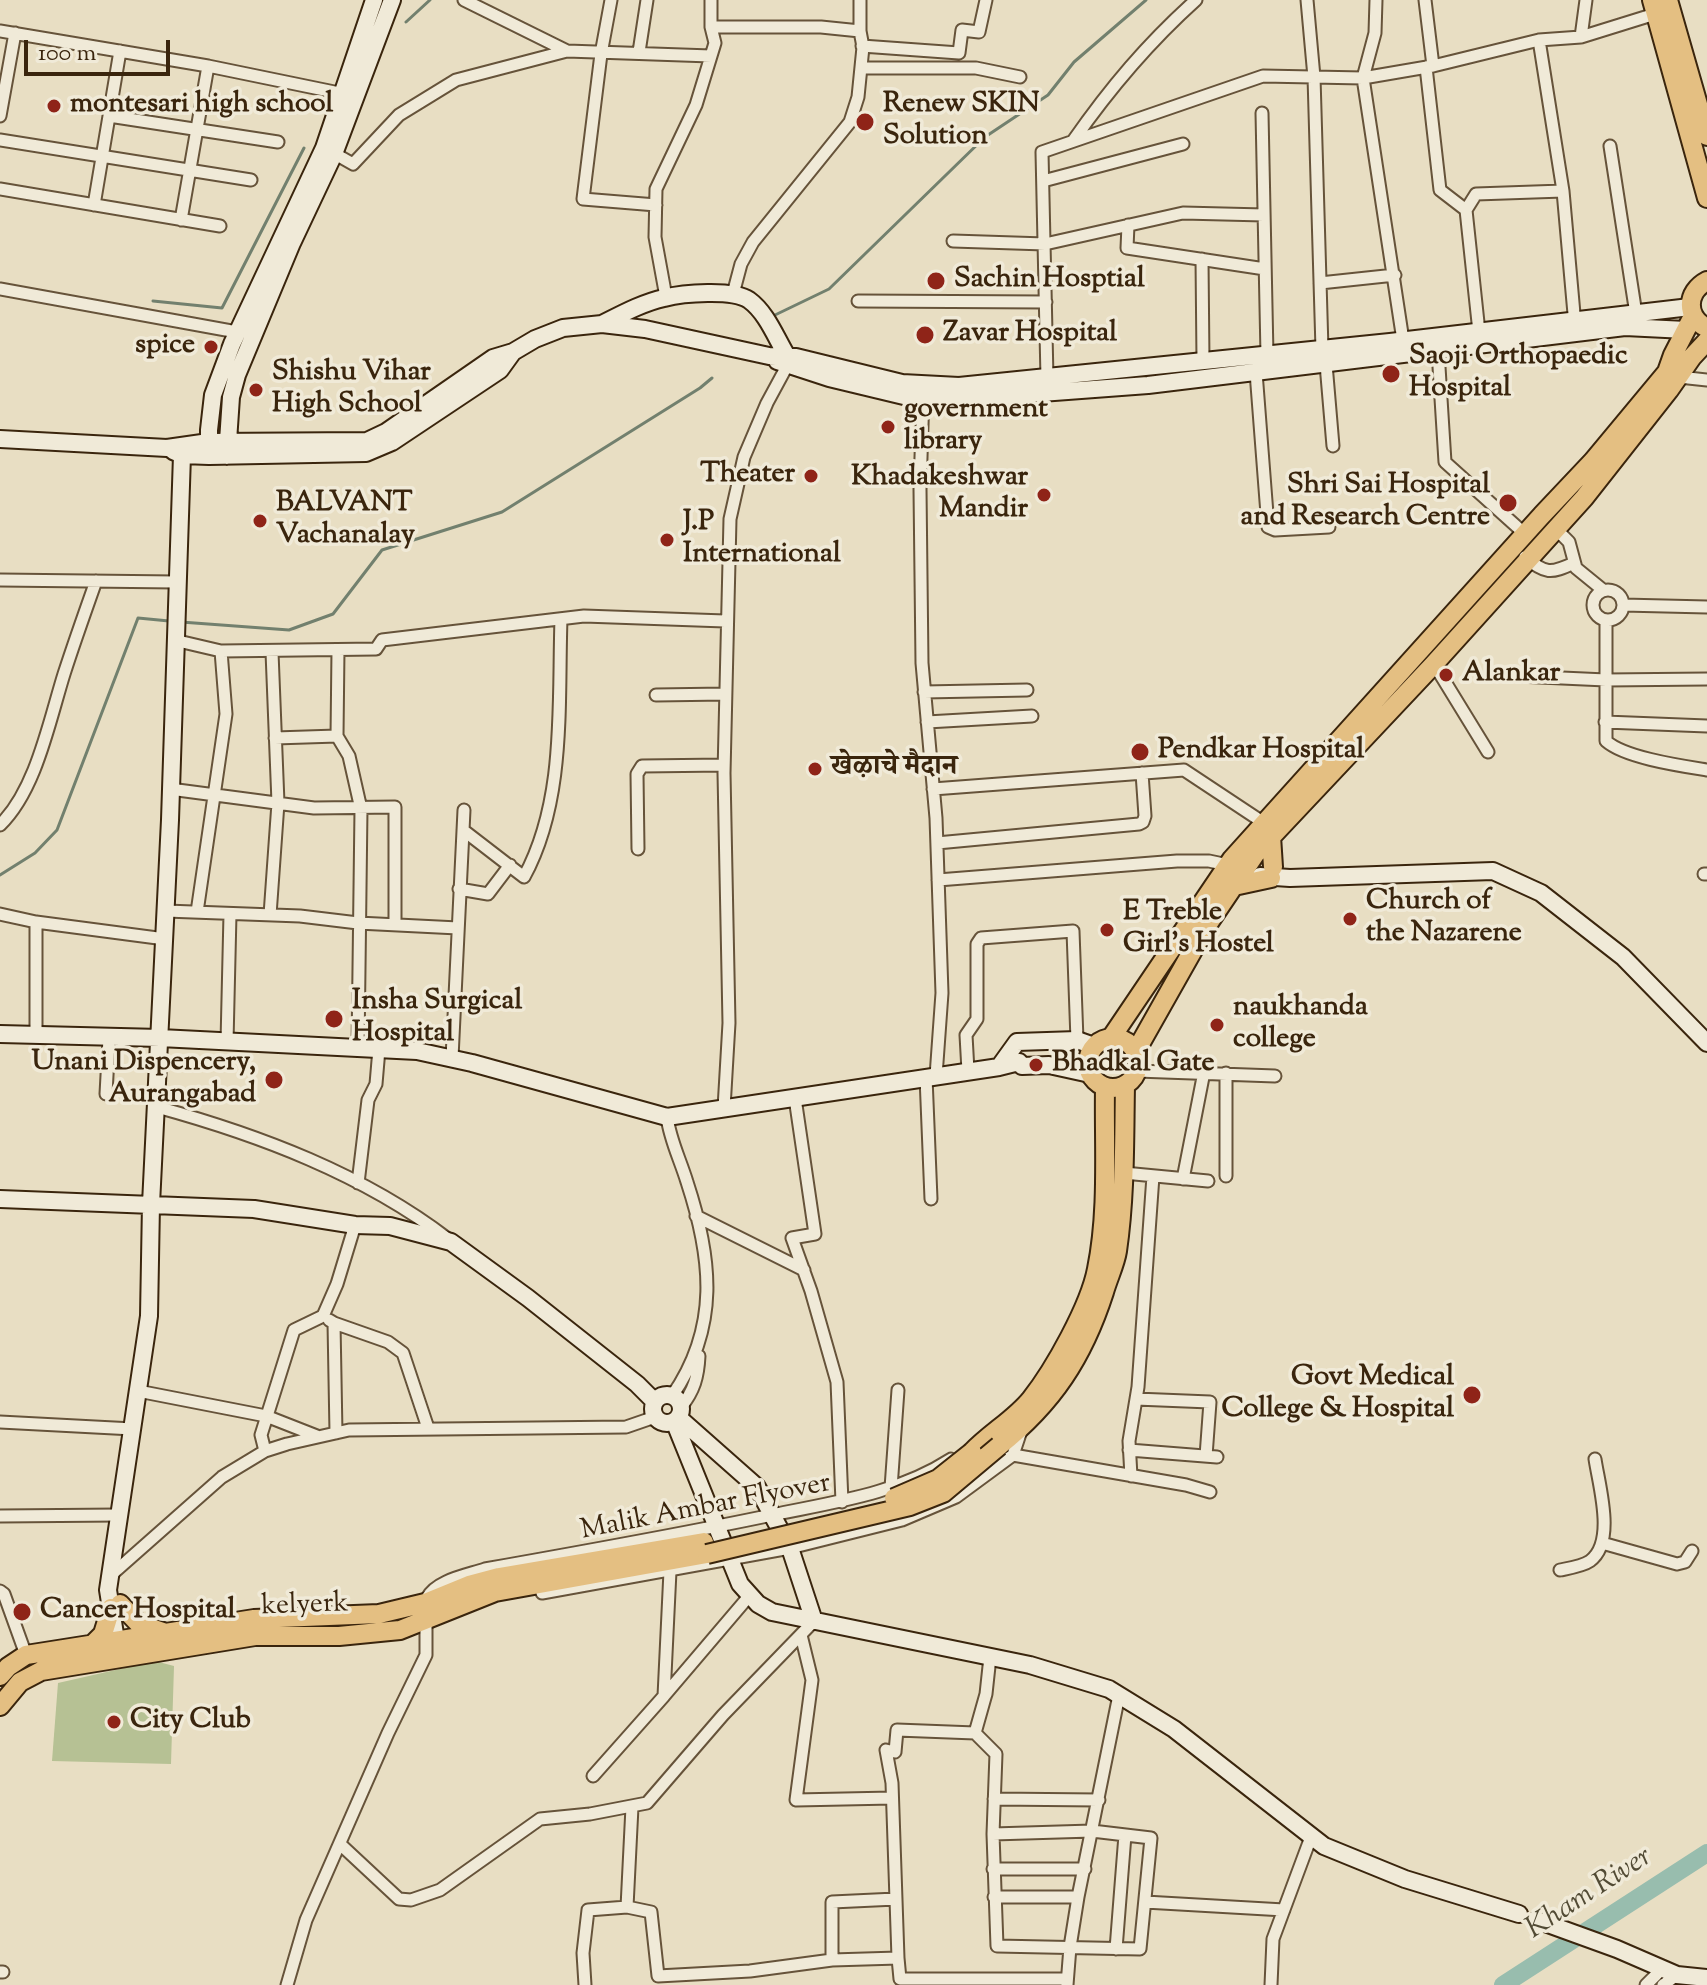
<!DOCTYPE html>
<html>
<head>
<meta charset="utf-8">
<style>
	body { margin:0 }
	#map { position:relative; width:1707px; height:1985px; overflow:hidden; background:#e8dec3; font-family:"Sorts Mill Goudy",serif }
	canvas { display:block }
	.scale { position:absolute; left:24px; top:40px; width:146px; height:36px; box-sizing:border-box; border:4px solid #3a250d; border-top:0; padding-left:10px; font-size:24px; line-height:28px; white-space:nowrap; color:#3a250d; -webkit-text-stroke:6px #f0ead8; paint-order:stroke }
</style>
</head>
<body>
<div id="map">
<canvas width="1707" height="1985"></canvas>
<div class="scale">100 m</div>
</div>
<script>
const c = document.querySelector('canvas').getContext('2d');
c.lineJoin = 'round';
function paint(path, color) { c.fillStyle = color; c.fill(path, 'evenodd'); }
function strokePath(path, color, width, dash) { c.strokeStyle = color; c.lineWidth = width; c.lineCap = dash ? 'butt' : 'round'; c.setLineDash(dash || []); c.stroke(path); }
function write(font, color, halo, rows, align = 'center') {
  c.font = font + ' "Sorts Mill Goudy","Noto Serif Devanagari",serif'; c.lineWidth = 7; c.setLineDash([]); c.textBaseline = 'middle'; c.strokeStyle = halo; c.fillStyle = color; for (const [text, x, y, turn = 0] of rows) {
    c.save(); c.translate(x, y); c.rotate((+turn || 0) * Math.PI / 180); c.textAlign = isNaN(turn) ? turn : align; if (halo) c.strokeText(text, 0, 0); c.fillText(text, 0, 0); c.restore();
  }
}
const green = new Path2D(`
	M155,1661L174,1666L171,1764L52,1761L58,1683Z`);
const stream = new Path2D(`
	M406,22L430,0
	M153,301L222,308L304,148
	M775,315L829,289L985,137L1048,95L1074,62L1146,0
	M181,622L289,630L333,614L382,550L502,512L700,388L712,378
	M0,875L35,853L57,830L138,618L169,621`);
const river = new Path2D(`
	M1503,1985L1707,1853`);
const street = new Path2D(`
	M464,0L567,51
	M611,0L601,54L583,199L656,205
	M1307,0L1314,77L1322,349
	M1376,0L1375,33L1363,78L1404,347
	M1425,0L1433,66
	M711,27H821L860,31
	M0,31L208,66L349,95
	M1581,37L1586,0
	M1539,40L1563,191L1575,325
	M862,46L959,53L962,30L979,32L986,0
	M639,52L647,0
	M1426,67L1440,190L1466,210
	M861,68H976L1020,77
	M1262,113L1267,355
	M0,116L15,33
	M109,116L278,142
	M0,140L251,180
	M1073,141C1110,88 1147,44 1196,0
	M1610,146L1636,314
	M330,151L353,164L399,115L456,80L567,51L711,56
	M1043,181L1183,144
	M0,189L220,226
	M94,205L120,51
	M181,220L208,66
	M1128,225L1127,248L1265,269
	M953,241L1045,244L1183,213L1264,215
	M1202,259L1203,361
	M1320,283L1395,275
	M0,289L237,332
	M733,294L741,264L753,242L850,122L858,97L863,47L860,31V0
	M666,297L655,237L656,189L696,105L715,43L711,27V0
	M858,301L1046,302
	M1479,332L1466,210L1476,194L1563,191
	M1438,351L1445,462L1525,534
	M1326,364L1333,446
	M1256,372L1268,527L1275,530L1329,527
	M1679,377L1707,380
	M1047,378L1042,152L1263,76L1363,78L1433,66L1539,40L1581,37L1655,14
	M923,394L920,489L922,663L936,818L942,993L936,1076
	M1554,527L1569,542L1576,568L1603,590
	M1525,557C1546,574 1550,574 1574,563
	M0,580L176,582
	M1593 605a15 15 0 1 1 30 0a15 15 0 1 1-30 0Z
	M1623,605L1707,607
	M1606,620V741C1625,758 1682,766 1707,770
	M174,640L221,651L376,649L382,640L584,616L725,621
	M338,650L337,736L349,756L361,809L358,1048
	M1434,664L1488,752
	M1518,676L1606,680L1707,679
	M924,692L1027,690
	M656,695L725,694
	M927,722L1032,716
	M1605,722L1707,726
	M275,738L337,736
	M170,789L314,808L395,807V925
	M933,789L1184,770L1267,825
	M0,825C36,790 49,722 64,674C74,643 85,612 96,581
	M463,830L524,877C566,800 558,704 561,619
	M937,843L1139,824L1143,822L1145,816L1142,773
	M638,849L637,774L642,766L724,765
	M1704,874H1707
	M938,880L1177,861H1209L1228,865
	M459,889L488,894L510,865
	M166,911L300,916L358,923L458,928
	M197,912L226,714L221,651
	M0,914L36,922L165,939
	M270,915L278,803L272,652
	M36,1036V922
	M227,1042L230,914
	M452,1058L464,810
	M968,1071L966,1035L977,1019V944L981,938L1073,931L1077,1040
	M1137,1071L1275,1076
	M926,1077L931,1199
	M106,1094L109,1038
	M795,1098L815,1234L792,1238L811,1291L837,1382L842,1502
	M157,1107C259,1135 363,1174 448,1239
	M724,1108L729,1023L724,773L730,519L744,457L767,403L787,366V361
	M667,1117C670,1140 680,1159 687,1182C712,1258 720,1327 672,1396
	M1124,1173L1208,1181
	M1226,1176V1073
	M1183,1179L1204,1072
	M358,1183L368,1100L376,1084L379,1049
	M696,1216L804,1270
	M329,1320L334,1323L336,1433
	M334,1323L388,1342L403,1353L428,1428
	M138,1391L266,1416L317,1436
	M1136,1399L1210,1402L1206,1456
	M681,1407C694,1391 698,1377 699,1356
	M0,1422L133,1429
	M1129,1450L1217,1457
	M265,1451L261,1435L294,1330L323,1316L337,1284L355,1225
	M1013,1455L1186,1485L1210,1492
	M1131,1476L1129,1441L1138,1387L1153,1176
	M891,1488L898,1390
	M0,1516L119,1515
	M1602,1543L1677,1564L1685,1562L1692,1551
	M1560,1570C1570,1568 1583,1566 1590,1561C1616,1542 1599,1486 1595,1459
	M110,1576L222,1477L265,1451L287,1444L349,1430L626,1427L655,1417
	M0,1591L4,1594L26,1655
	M542,1593L790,1548L902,1520L956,1497L1013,1455L1021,1431
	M427,1598C436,1580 468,1575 485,1569C581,1552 677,1535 772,1515C834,1502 897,1494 951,1459
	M801,1635L812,1680L796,1800L892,1798
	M664,1696L750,1595
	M975,1733L996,1754L993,1834L997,1946L1140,1949L1151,1838L1092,1831L993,1834
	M593,1776L664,1696L670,1571
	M994,1799L1099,1800
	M632,1807L627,1907L651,1912L658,1976L750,1971L832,1960L898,1958L892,1783L886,1750L895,1752L897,1730L975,1733L986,1694L990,1657
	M340,1844L399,1899L411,1900L440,1890L540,1819L590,1814L647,1803L723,1715L814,1621
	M993,1869H1085
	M994,1897H1078
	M1145,1902L1284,1910
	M1116,1949L1125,1835
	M898,1958L900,1979H1067
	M832,1960V1902L896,1899
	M0,1972H3
	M287,1985L306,1920L388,1733L426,1655V1614
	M585,1985L583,1953L588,1910L627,1907
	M1067,1985L1070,1947L1078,1897L1119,1695
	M1271,1985L1273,1939L1311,1837
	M1646,1985L1662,1969
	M1663,1985L1677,1975`);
const secondary = new Path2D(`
	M602,324C622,314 642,303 664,298C683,293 733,289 749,300C767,313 776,338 787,356
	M777,361L829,378L908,397L947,400L1148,385L1625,327L1686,330
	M0,439L167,448L209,442L367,441L386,432L493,358L513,352L535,339L563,328L602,324L645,329L769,356L796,357L902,383L959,386L1390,342L1690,307
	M173,451L182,455L209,456L366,453L392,442L500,370L513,352
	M209,456V430L213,395L232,344L324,148L374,0
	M227,456L231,397L237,375L292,243L334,154L392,0
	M1260,876L1290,878L1493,871L1541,893L1623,957L1707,1043
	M0,1034L160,1038L417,1051L472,1063L667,1117L999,1067L1019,1062L1022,1066L1049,1065L1090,1074
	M999,1067L1017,1042L1077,1040L1094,1046
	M0,1199L254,1209L355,1225L390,1226L451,1242L528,1298L637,1384L655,1402
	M653 1409a14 14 0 1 1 28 0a14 14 0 1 1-28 0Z
	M679,1418L757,1487L790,1548L814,1621
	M674,1421L740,1584L758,1604L772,1612L1030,1665L1109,1689L1174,1729L1324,1846L1405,1879L1519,1914
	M118,1653L108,1590L149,1316L151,1204L170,820L182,455
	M1537,1920L1617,1949L1677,1975L1707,1978`);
const primary = new Path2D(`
	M1652,0L1707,198
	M1668,0L1707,136
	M1707,281C1686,292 1685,317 1707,328
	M1271,836L1273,867
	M1234,886L1271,878
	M1088 1063a25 25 0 1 1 50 0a25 25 0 1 1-50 0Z
	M1111,1038L1232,859L1542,515L1593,461L1667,372L1673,355L1693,316
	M1136,1051L1206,927L1256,853L1434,664L1584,498L1669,390L1692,357L1707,341
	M999,1446C1053,1403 1083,1357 1104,1292C1108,1278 1115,1264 1117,1251C1125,1196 1124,1141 1125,1085
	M972,1452C990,1433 1015,1419 1031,1399C1054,1370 1090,1306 1097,1269C1109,1210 1104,1147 1105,1087
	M120,1604L139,1624L163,1632
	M93,1644L103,1634L111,1608
	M0,1676L8,1667L26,1655L254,1619L379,1614L425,1603L469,1585L499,1577L704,1542
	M0,1706L20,1682L41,1671L255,1636H339L400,1630L495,1592L707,1554`);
const primaryBridge = new Path2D(`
	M894,1498L938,1479L972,1452
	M707,1554L910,1506L943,1493L999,1446`);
const markers = [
	[54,106,8,"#8f2418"],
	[865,122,10,"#8f2418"],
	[936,281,10,"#8f2418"],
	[925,335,10,"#8f2418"],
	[211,347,8,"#8f2418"],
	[1391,374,10,"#8f2418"],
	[256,390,8,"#8f2418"],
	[888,427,8,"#8f2418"],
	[811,476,8,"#8f2418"],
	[1044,495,8,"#8f2418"],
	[1508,503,10,"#8f2418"],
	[260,521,8,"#8f2418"],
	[667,540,8,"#8f2418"],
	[1446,675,8,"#8f2418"],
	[1140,752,10,"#8f2418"],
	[815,769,8,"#8f2418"],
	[1350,919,8,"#8f2418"],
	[1107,930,8,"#8f2418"],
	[334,1019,10,"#8f2418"],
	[1217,1025,8,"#8f2418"],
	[1036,1065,8,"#8f2418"],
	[274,1080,10,"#8f2418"],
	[1472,1395,10,"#8f2418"],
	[22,1612,10,"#8f2418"],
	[114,1722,8,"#8f2418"]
];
const poiNames = [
	["montesari high school",70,106],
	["Renew SKIN",883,106],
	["Solution",883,138],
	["Sachin Hosptial",954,281],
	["Zavar Hospital",943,335],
	["spice",195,347,"right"],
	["Saoji Orthopaedic",1409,358],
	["Hospital",1409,390],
	["Shishu Vihar",272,374],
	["High School",272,406],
	["government",904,411],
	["library",904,443],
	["Theater",795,476,"right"],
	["Khadakeshwar",1028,479,"right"],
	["Mandir",1028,511,"right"],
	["Shri Sai Hospital",1490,487,"right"],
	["and Research Centre",1490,519,"right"],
	["BALVANT",276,505],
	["Vachanalay",276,537],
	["J.P",683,524],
	["International",683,556],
	["Alankar",1462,675],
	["Pendkar Hospital",1158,752],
	["खेऴाचे मैदान",831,769],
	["Church of",1366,903],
	["the Nazarene",1366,935],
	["E Treble",1123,914],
	["Girl's Hostel",1123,946],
	["Insha Surgical",352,1003],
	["Hospital",352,1035],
	["naukhanda",1233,1009],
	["college",1233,1041],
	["Unani Dispencery,",256,1064,"right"],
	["Aurangabad",256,1096,"right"],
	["Bhadkal Gate",1052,1065],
	["Govt Medical",1454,1379,"right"],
	["College & Hospital",1454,1411,"right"],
	["Cancer Hospital",40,1612],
	["City Club",130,1722]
];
const streetNames = [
	["Malik Ambar Flyover",706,1509,-11],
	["kelyerk",305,1607,-2]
];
const waterNames = [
	["Kham River",1590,1895,-33]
];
paint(green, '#b6c194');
strokePath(stream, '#72806e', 3);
strokePath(river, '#98bdae', 18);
strokePath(street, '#66533a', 15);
strokePath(secondary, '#3a250d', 20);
strokePath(primary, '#3a250d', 22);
strokePath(street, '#f0ead8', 11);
strokePath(secondary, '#f0ead8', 16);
strokePath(primary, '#e4bf82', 18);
strokePath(primaryBridge, '#3a250d', 22, []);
strokePath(primaryBridge, '#e4bf82', 18);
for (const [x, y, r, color] of markers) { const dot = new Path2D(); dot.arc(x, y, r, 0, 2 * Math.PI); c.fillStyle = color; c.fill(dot); strokePath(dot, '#f0ead8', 3); }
write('bold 28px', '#3a250d', '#f0ead8', poiNames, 'left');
write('28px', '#3a250d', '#f0ead8', streetNames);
write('italic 30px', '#524b35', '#f0ead8', waterNames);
</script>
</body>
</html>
